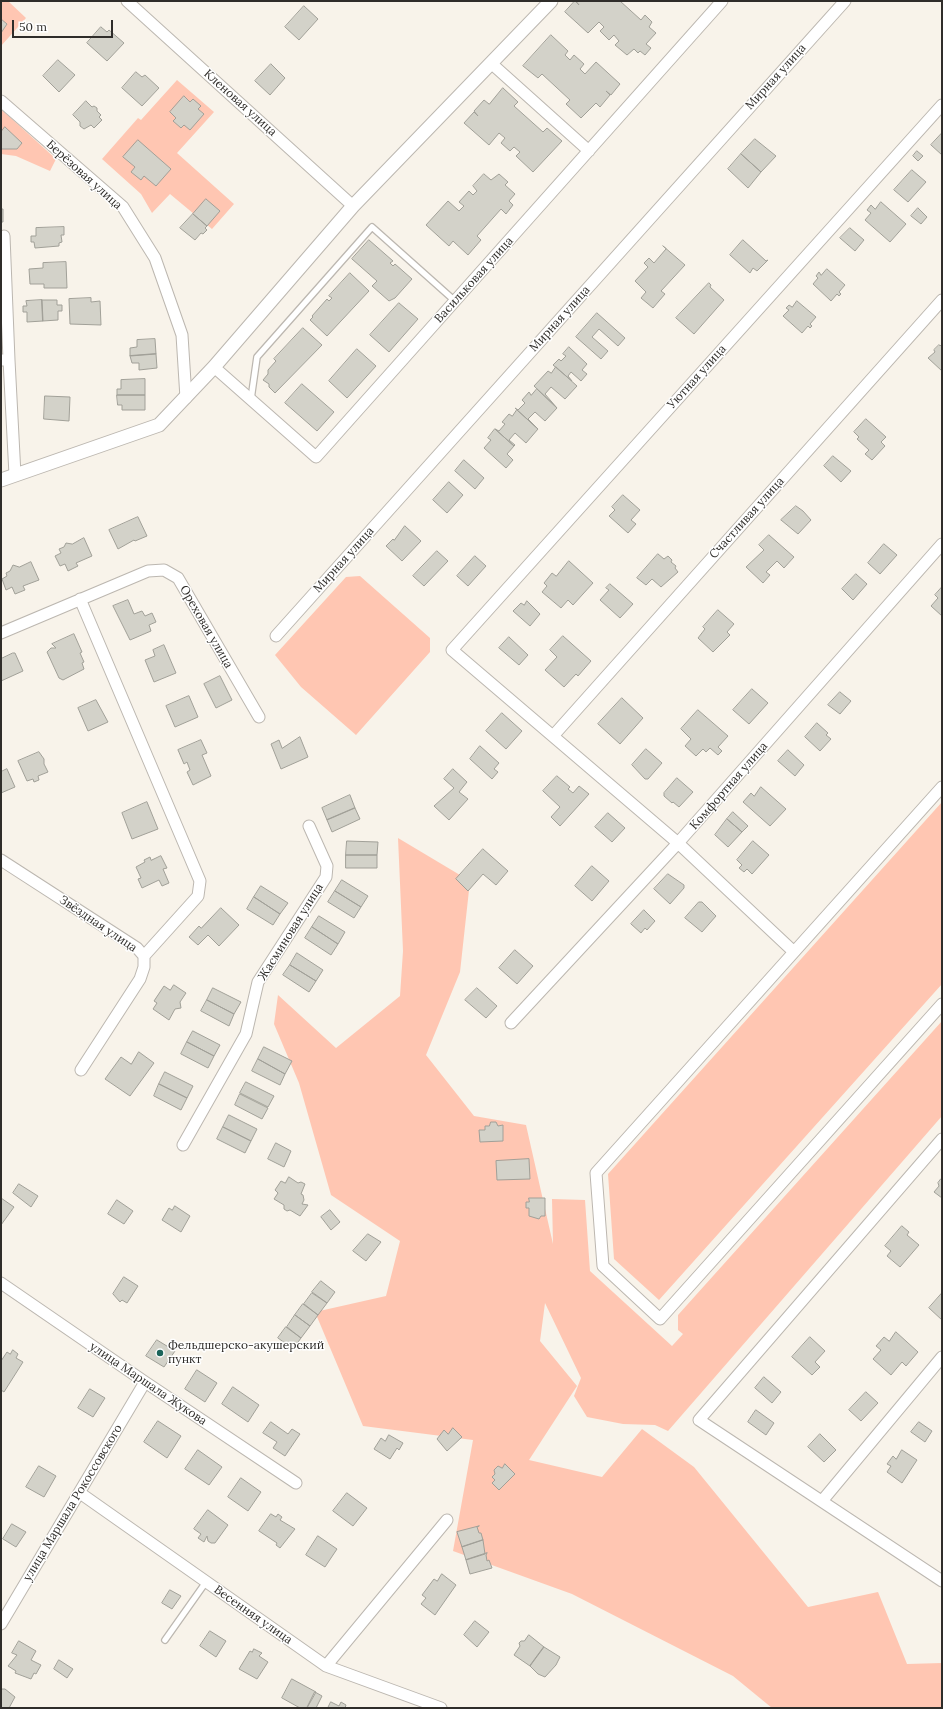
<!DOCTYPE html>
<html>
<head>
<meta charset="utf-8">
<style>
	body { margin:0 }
	#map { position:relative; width:943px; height:1709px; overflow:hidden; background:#f8f3ea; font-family:Lora,serif }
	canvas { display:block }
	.frame { position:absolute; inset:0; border:2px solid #2f2d2a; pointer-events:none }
	.scale { position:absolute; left:12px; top:20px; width:101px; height:18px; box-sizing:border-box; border:2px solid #2f2d2a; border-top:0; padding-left:5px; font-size:12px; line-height:14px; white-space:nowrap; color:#2f2d2a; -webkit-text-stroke:3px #fff; paint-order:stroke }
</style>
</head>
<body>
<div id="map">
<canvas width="943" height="1709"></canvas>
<div class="frame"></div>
<div class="scale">50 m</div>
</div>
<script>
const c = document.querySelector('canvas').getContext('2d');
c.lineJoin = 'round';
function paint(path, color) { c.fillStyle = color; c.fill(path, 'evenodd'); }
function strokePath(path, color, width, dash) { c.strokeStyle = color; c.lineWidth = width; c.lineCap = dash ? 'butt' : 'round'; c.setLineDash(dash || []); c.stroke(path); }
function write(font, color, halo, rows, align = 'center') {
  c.font = font + ' Lora,serif'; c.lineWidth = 3; c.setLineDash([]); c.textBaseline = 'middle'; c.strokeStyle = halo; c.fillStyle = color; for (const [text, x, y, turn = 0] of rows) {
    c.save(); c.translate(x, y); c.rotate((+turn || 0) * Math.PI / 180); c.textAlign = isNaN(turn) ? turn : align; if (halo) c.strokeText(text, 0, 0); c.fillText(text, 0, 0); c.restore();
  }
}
const green = new Path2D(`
	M1,1H8L26,18L1,46Z
	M177,80L214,112L177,153L234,204L212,229L170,194L152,213L141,194L102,159L138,118L141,120Z
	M1,109L56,159L50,171L16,156L1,154Z
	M360,576L430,638V652L356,735L301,687L275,655L346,577Z
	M942,802V984L659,1300L614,1259L608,1174Z
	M398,838L470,881L460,972L426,1055L474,1116L526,1125L553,1244L552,1199L585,1200L590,1271L672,1346L683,1334L678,1330V1315L942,1021V1116L668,1431L655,1425L623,1424L587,1417L574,1396L581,1378L545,1303L540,1341L577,1386L529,1460L602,1477L642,1429L694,1467L808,1607L878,1592L907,1664L942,1663V1708H772L733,1676L572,1594L453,1551L473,1440L363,1426L315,1312L386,1296L400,1241L331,1195L299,1083L274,1024L278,995L336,1048L400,996L403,951Z`);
const building = new Path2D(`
	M575,1L579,5L576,1H620L641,20L645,15L652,22L649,27L656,33L646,44L651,48L645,55L640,51L638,53L634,49L627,55L615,45L619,41L614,35L609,40L600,31L604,27L599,22L588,33L565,12Z
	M304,6L318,19L299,40L285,27Z
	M1,19L7,24L1,33Z
	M101,27L107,32L109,30L124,43L107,61L87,43Z
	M551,35L568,51L565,55L570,60L574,55L584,64L580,69L585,74L596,62L620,84L611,95L606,91L610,95L600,107L596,103L581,118L566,104L570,100L542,74L538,78L523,66Z
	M58,60L75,75L59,92L43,76Z
	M271,64L285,78L270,95L255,81Z
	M136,72L142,77L145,75L159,88L142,106L122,88Z
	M503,88L518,102L514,106L543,132L547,128L562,141L533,172L516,156L520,152L514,147L510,151L501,143L505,138L499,133L489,145L464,123L474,112L478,116L474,111L484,100L489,104Z
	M184,96L190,102L193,99L201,106L198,109L204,114L190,130L184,125L181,128L173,121L176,118L170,112Z
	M86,101L92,107L94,106L97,108V111L101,115L99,117L102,120L94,128L91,125L84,129L80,126V122L73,115Z
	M5,127L22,143L17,149H1V132Z
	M942,133V155L931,145Z
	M755,139L776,156L761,172L741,154Z
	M138,140L171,169L156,186L144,176L141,180L131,172L135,167L123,157Z
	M917,151L923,156L918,161L913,156Z
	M741,154L761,172L748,188L728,169Z
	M912,170L926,182L908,202L894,190Z
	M484,174L491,180L499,174L508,182L505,185L515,194L509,201L513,205L506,214L501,209L477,236L481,240L468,255L453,241L449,246L426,225L448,201L459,211L464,206L459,202L469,191L473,195L477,191L473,186Z
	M206,199L220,211L207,226L193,214Z
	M881,202L906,224L890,242L865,220L871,213L867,210L871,205L875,209Z
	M918,208L927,217L921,224L911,216Z
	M1,209H3V222H1Z
	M193,214L207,226L205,228L207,230L203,234L201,233L195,240L180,228Z
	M64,227V235H61L62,242L59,243V246L35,248L34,242H31V236H36V228Z
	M850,228L864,240L855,251L840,238Z
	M369,240L393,261L390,263L393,266L395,264L412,279L395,298L389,301L372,286L377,281L352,259Z
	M743,240L766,261L768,260L757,271L753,268L750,273L730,255Z
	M663,246L685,265L661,291L665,294L653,308L641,298L646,292L635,281L648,267L644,263L649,258L654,263L666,249Z
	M66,262L67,288H44V284H30L29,269L43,268V263Z
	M827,269L845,285L839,292L841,294L839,296L837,294L831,301L813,284L818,278L816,276L819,272L821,275Z
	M350,273L369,291L327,336L310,320L313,317L312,316L327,299L329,301L332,298L329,296Z
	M709,283L711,285L710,287L724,300L694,334L676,318Z
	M91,298V302L100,301L101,325L70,324L69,299Z
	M42,300H57V305H62V311H58V320L43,321Z
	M42,300L43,321L27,322V312H23V306H27L26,301Z
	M797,301L816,317L810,324L812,326L810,328L808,326L802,333L783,316L789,310L786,308L789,305L792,307Z
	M399,303L418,319L389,352L370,335Z
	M597,313L625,338L618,346L599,329L592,337L608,351L601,359L576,337Z
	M303,328L322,345L275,393L269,387V384L263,380L268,374V370L276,361L274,359Z
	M155,339L156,354L130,356V348L137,347V340Z
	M939,345L942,346V371L928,358L935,352L934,350Z
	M569,347L587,364L582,370L587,374L581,381L571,372L568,376L572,381L553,365L559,359L561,361L566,356L563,354Z
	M357,349L376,366L347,398L329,381Z
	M156,354L157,368L139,370V363H132L130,356Z
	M556,367L577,386L565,399L551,387L545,394L557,408L534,386L548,371L551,373Z
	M145,379V395H117V389H121V380Z
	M302,384L334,412L317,431L285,403Z
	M537,389L557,408L545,421L535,412L528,419L538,429L515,408L518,410L525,403L522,400L529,392L531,395Z
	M117,395H145V410H122V405H118Z
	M45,396L70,397L69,421L44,419Z
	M517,410L538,429L526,443L515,433L509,440L515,445L514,446L495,429L499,431L505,424L502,422L509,414L512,416Z
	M866,419L886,437L881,442L885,446L872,460L865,454L869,450L857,439L859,437L854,432Z
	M495,429L514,446L507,454L513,460L506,468L484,448L491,440L488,438Z
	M833,456L851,471L841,482L824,466Z
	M464,460L484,478L475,489L455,471Z
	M449,482L463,495L447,513L433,500Z
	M623,495L640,510L631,520L636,524L628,533L609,516L615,510L612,507Z
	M796,506L803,511L811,520L798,534L781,520Z
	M138,517L147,536L135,541L134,540L118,549L109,530Z
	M405,526L421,541L402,561L386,546L393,539L394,540Z
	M769,535L794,557L784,568L777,561L766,572L770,575L763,583L746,567L764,550L759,545Z
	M84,538L92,556L76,563L78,566L68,571L65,564L60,566L55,556L61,553L59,549L64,547L66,543L72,544Z
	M884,544L897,555L880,574L868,563Z
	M437,551L448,561L424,586L413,576Z
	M658,554L664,559L668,556L672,560L671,562L676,566L675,568L678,572L661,587L652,579L646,585L637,578Z
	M475,556L486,566L468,586L457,576Z
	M569,561L593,583L573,605L568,600L561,608L542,592L547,586L544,583L552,573L556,576Z
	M31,562L39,580L23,586L25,590L15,594L12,587L6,590L2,579L7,576L6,573L10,571L13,565L19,567Z
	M856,574L867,584L853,600L842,589Z
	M610,584L633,604L620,618L600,600L609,590L606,588Z
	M942,587V616L931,606L938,598L935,595Z
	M128,600L134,614L142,611L145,616L152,613L156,622L149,625L151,631L130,640L113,606Z
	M527,601L540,614L530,626L513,611L521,603L524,605Z
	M718,610L734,624L727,632L730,635L713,652L698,638L705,629L703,627Z
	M74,634L82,652L80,653L84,662L82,663L84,669L63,680L59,678L47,652L51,648H56L52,644Z
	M563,636L591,661L578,676L576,674L564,687L545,670L557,657L550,650Z
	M509,637L528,655L519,665L499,648Z
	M164,645L176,673L154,682L145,660L155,656L153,650Z
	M13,653H15L23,671L1,681V659Z
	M220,676L232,700L216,708L204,684Z
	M752,689L768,703L749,724L733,710Z
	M840,692L851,701L840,714L828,705Z
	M189,696L198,717L175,727L166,706Z
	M622,698L643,718L620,744L598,724Z
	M96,700L108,722L88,731L78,708Z
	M698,710L728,736L718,747L722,751L718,755L710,748L706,752L703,749L696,756L685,746L691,739L681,729Z
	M502,713L522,731L506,749L486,731Z
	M817,723L828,733L826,735L831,739L820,751L805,737Z
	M300,737L308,757L281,769L271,744L279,740L282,748Z
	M201,740L207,753L202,755L211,776L193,785L187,772L190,770L187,762L184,764L178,750Z
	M480,746L499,763L494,769L498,772L492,779L470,759Z
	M646,749L662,763L648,779H645L632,765Z
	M788,750L804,765L795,776L778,761Z
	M39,752L44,759V764L48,772L38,776L39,780L34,782L33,779L27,781L18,761Z
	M7,769L15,787L1,793V772Z
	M453,769L467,782L459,792L468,799L449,820L434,806L454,788L444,779Z
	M557,776L570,787L568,789L573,793L579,786L589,794L560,826L551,817L560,807L543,791Z
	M677,778L693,792L679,807L673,802L672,803L664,796V793Z
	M761,787L786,809L770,826L743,802L751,793L754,796Z
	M350,795L355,808L327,820L322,808Z
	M147,802L158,829L132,839L122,813Z
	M355,808L360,819L332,832L327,820Z
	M733,812L748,826L742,832L727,819Z
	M608,813L625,828L612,842L595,827Z
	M727,819L742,832L728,847L715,835Z
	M347,841L378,842L377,855H346Z
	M753,841L769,855L752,874L747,869L744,872L739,868L742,865L737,860Z
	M483,849L508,871L496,885L483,874L468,891L456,879Z
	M346,855H377V868H346Z
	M161,856L167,868L163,869L169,883L162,886L159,880L142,888L138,879L141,878L136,867L145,862L144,860L150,857L151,860Z
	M592,866L609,881L592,901L575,886Z
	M668,874L684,885V888L670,904L654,889Z
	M342,880L368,896L361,907L335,891Z
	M261,886L288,903L280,914L254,897Z
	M335,891L361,907L354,918L328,902Z
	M254,897L280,914L273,925L247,909Z
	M699,902H702L716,916L702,932L685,918Z
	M221,908L239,925L219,946L208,935L198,945L189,937L199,926L201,928Z
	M644,910L655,921L647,930L645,928L641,933L631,924Z
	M319,916L345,932L338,944L312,927Z
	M312,927L338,944L331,955L305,938Z
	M515,950L533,966L517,984L499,968Z
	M297,953L323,970L316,981L290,965Z
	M290,965L316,981L309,992L283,975Z
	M174,985L186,993L180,1002L181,1008L175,1009L169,1020L153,1009L157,1003L154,1001L164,986L170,990Z
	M213,988L241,1002L234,1014L207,1000Z
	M477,988L497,1006L486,1018L465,1000Z
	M207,1000L234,1014L229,1026L201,1011Z
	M193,1031L220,1045L214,1056L187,1042Z
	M187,1042L214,1056L208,1068L181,1054Z
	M264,1047L292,1061L285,1074L258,1059Z
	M139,1052L154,1063L130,1096L105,1079L121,1057L131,1064Z
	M258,1059L285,1074L280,1085L252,1071Z
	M165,1072L193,1086L187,1098L159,1084Z
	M246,1082L274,1096L268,1107L240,1093Z
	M159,1084L187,1098L181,1110L154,1096Z
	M240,1094L268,1108L262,1119L235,1105Z
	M229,1115L257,1129L251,1141L223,1127Z
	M491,1122H496L498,1126L503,1125V1141L480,1142L479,1130H485V1126H489Z
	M223,1127L251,1141L245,1153L217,1139Z
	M276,1143L291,1151L284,1167L268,1159Z
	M529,1159L530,1179L497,1180L496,1161Z
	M289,1177L298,1183L301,1182L305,1184L301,1194L303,1195L304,1200L302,1204L308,1205L300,1216L290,1210L287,1211L284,1209V1205L274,1199L278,1193L275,1190L281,1181L285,1183Z
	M941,1179H942V1198L934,1192L939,1186L938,1183Z
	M19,1184L38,1196L31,1207L13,1193Z
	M1,1198L14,1207L1,1225Z
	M529,1198H545V1216H541L539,1219L529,1216V1208H526V1202H529Z
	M117,1200L133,1211L124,1224L108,1214Z
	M175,1206L190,1216L181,1232L162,1220L169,1208L172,1210Z
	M330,1210L340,1222L331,1230L321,1217Z
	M902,1226L909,1232L907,1235L919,1245L900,1267L887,1256L891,1251L885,1246Z
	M368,1234L381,1242L366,1261L353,1251Z
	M124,1277L138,1286L127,1303L122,1300L120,1302L113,1294Z
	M321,1281L335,1292L327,1303L312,1292Z
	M312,1293L327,1303L318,1315L304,1304Z
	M942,1293V1320L929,1308Z
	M303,1304L318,1315L310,1326L295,1315Z
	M295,1315L310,1326L301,1338L287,1327Z
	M286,1327L301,1338L293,1349L278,1338Z
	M896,1332L918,1352L906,1366L902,1362L891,1375L873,1359L881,1350L876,1346L884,1337L889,1341Z
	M810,1337L825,1351L815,1362L820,1367L812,1375L792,1357Z
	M157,1340L175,1351L164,1367L146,1356Z
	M13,1350L18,1354L16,1358L23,1362L4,1392L1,1390V1361L7,1352L10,1354Z
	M197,1370L217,1383L205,1402L185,1389Z
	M764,1377L781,1392L772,1403L755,1388Z
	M233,1387L259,1405L248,1422L222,1404Z
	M90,1389L105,1398L93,1417L78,1408Z
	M866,1392L878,1403L861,1421L849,1410Z
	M756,1410L774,1423L766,1435L748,1422Z
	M158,1421L181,1436L167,1458L144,1442Z
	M271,1422L288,1434L292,1429L300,1434L285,1456L273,1448L277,1442L263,1433Z
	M919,1422L932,1431L925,1442L911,1432Z
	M453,1428L462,1437L447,1451L437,1439L444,1430L448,1434Z
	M820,1434L836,1450L824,1462L808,1447Z
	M389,1435L403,1443L399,1450L397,1448L390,1459L374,1449L381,1438L385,1441Z
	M198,1450L222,1467L209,1485L185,1469Z
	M902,1450L917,1460L902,1483L887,1472L891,1466L887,1464L893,1456L896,1459Z
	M505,1464L515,1474L499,1490L492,1483L495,1480L492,1477L495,1474L494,1470L498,1466L502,1468Z
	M39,1466L56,1476L44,1497L26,1487Z
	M241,1478L261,1492L248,1511L228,1497Z
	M347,1493L367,1508L353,1526L333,1511Z
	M208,1510L228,1525L215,1543H211L208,1541L207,1536L204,1542L198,1538L201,1534L194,1529Z
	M271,1514L276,1517L278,1514L282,1517L280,1520L295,1529L280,1548L276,1545L277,1543L259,1531Z
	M12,1524L26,1532L16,1547L3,1539Z
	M479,1526L477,1527L479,1533H481L483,1540L462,1547L457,1532Z
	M318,1536L337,1549L325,1567L306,1555Z
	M483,1540L485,1554L466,1560L462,1547Z
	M487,1553L486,1555L487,1561L489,1560L492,1568L470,1574L466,1560Z
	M442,1574L456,1585L435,1615L421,1604L426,1598L422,1595L434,1579L437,1581Z
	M170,1590L181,1596L172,1609L162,1603Z
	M475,1621L489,1632L477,1647L464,1635Z
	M210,1631L226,1641L216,1657L200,1646Z
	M529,1635L544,1647L530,1666L514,1655L520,1646L519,1643L521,1641H524Z
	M19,1641L36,1651L31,1660L41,1665L36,1674L34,1673L31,1679L15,1673L16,1671L8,1666L17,1655L12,1653Z
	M544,1647L560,1657L556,1665L545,1677L538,1674L530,1666Z
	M254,1649L262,1653L259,1656L268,1662L257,1679L239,1669L250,1651L252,1652Z
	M59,1660L73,1669L67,1678L54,1669Z
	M292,1679L316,1692L307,1708H300L282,1698Z
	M1,1689H5L15,1697L9,1708H1Z
	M315,1692L322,1696L316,1708H307Z
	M331,1702L339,1706L341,1702L346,1705L345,1708H328Z`);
const service = new Path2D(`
	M251,399L257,357L372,227L455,301
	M165,1640L206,1582`);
const minor = new Path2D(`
	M127,1L353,206
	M492,64L589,151
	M1,101L123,207L155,258L182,335L186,398
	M4,236L9,360
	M1,360H9L15,475
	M214,367L316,457L722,1
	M80,599L200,881L198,896L144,956
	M1,633L148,571L164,570L178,578L259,717
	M276,636L845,1
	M553,736L942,300
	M942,787L596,1173L603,1266L660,1319L942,1004
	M1,860L137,948L144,956V967L140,979L81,1070
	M794,952L678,843L452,650L942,105
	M511,1023L678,843L942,544
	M942,1139L699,1420L942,1581
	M183,1145L246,1034L258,982L326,877L327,866L309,826
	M1,1283L145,1382L296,1483
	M80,1493L326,1666L441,1708
	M822,1501L942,1357
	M1,1624L145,1382
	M326,1666L447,1520`);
const tertiary = new Path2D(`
	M1,480L159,425L214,367L353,206L551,1`);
const markers = [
	[160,1353,4,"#1b645a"]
];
const streetNames = [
	["Мирная улица",776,77,-48],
	["Кленовая улица",240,103,42],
	["Берёзовая улица",84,175,42],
	["Васильковая улица",474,280,-48],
	["Мирная улица",560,319,-48],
	["Уютная улица",697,377,-48],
	["Счастливая улица",747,518,-48],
	["Мирная улица",344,560,-48],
	["Ореховая улица",206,627,60],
	["Комфортная улица",729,786,-49],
	["Звёздная улица",98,924,34],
	["Жасминовая улица",291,932,-58],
	["улица Маршала Жукова",148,1384,34],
	["улица Маршала Рокоссовского",73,1503,-59],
	["Весенняя улица",253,1615,35]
];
const poiNames = [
	["Фельдшерско-акушерский",168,1346],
	["пункт",168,1360]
];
paint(green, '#ffc6b2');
paint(building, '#d3d2c9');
strokePath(building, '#a1a098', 1);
strokePath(service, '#bcb7b0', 8);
strokePath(minor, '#bcb7b0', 13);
strokePath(tertiary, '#bcb7b0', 15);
strokePath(service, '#fff', 5.5);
strokePath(minor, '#fff', 11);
strokePath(tertiary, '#fff', 13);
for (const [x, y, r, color] of markers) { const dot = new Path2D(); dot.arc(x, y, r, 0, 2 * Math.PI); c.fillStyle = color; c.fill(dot); strokePath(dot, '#fff', 1.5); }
write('12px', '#2f2d2a', '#fff', streetNames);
write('12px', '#2f2d2a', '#fff', poiNames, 'left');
</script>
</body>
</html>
